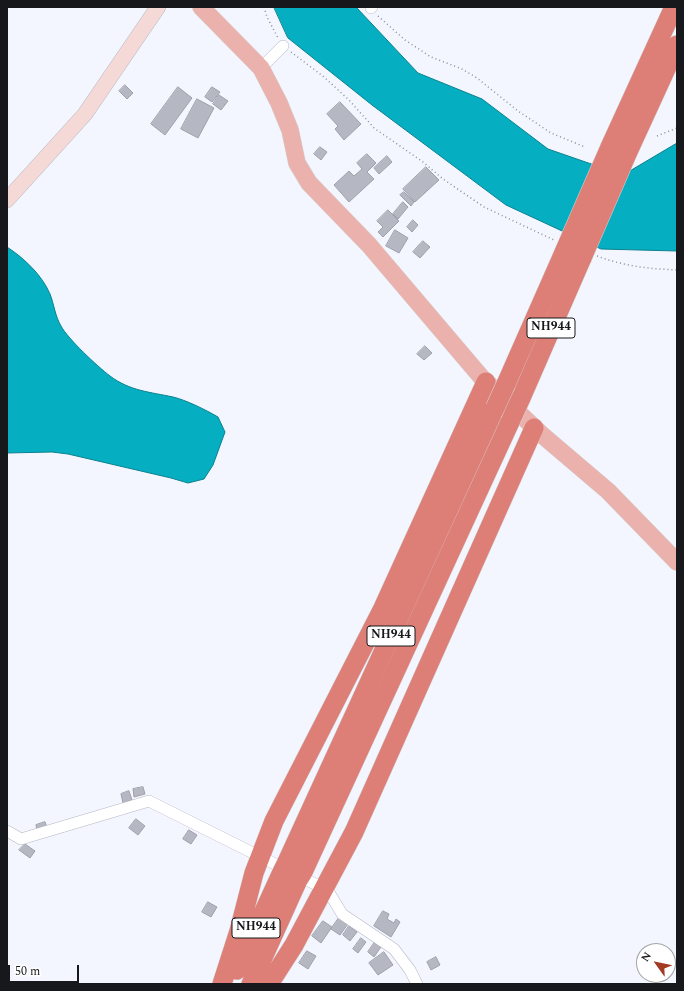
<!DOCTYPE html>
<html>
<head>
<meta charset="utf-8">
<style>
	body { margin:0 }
	#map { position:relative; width:684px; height:991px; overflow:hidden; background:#f3f6ff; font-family:Spectral,serif }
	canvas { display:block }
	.frame { position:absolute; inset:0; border:8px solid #17181c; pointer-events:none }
	.north { position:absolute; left:636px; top:943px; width:40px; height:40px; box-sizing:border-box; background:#fff; border:1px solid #a2a3a4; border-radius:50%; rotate:303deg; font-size:11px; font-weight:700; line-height:16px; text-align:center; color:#17181c }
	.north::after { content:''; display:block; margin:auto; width:14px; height:18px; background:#a33a22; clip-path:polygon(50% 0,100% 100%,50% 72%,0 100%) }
	.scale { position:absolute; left:8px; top:965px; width:71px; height:18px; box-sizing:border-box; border:2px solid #17181c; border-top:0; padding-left:5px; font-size:12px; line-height:14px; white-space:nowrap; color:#17181c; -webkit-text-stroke:3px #fff; paint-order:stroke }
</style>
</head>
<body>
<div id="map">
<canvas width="684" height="991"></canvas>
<div class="frame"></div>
<div class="north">N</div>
<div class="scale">50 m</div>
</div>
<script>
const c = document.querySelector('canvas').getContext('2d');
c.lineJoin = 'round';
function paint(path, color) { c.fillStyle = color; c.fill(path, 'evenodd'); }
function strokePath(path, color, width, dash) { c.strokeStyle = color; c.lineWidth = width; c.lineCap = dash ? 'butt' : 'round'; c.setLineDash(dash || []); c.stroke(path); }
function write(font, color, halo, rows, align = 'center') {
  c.font = font + ' Spectral,serif'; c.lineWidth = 3; c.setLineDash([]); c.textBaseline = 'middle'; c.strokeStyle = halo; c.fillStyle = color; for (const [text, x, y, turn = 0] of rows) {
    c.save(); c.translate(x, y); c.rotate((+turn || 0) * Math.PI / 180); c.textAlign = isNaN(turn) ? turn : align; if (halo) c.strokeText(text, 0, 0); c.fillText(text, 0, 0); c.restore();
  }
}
const water = new Path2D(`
	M274,7H356L418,73L482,99L548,149L623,175L677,143V251L601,249L506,205L372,105L288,38Z
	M7,247C24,258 42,275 50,294C54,304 55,316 61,326C68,339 97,366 110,376C130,391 150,392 173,397C186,400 206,410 218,417L225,432L213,465L204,479L188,483L171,478L68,454L52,452L7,453Z`);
const building = new Path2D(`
	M125,85L133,93L127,99L119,91Z
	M178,87L192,98L165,135L151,124Z
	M212,87L220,92L212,102L205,97Z
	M219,95L228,101L221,110L213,104Z
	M197,99L214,108L198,138L181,129Z
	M340,102L361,124L344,140L335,129L338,126L327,114Z
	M320,147L327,152L321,160L314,154Z
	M367,154L376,163L367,172L374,179L349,202L334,185L349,171L354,176L362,169L357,163Z
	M387,156L392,162L379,174L374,168Z
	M426,167L439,180L415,202L403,189Z
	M404,192L414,202L411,206L400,195Z
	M403,202L408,207L398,219L393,214Z
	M388,210L399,221L383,237L378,232L383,227L377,221Z
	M413,220L418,225L412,232L407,227Z
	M395,230L408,238L399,253L386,246Z
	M423,241L430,247L420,258L413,252Z
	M425,346L432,353L424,360L417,354Z
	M143,787L145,794L134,797L133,789Z
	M129,791L132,800L123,803L121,794Z
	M136,819L145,826L138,835L129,828Z
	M45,822L47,827L37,830L36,825Z
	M189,830L197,835L191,844L183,839Z
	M25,844L35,851L30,858L19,850Z
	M208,902L217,907L211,917L202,912Z
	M383,911L389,914L387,919L394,923L396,919L400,922L391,937L374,926Z
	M341,915L350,921L340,935L331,929Z
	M323,921L332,927L321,943L312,936Z
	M349,926L357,932L350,941L343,935Z
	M361,938L366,942L358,953L353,949Z
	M377,939L383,944L374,957L368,952Z
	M307,951L316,956L308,969L299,963Z
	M384,952L393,965L378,975L369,963Z
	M436,957L440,965L431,970L427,962Z`);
const path = new Path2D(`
	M264,7L267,17L278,38
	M378,16L405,40L431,57L462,69L477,78L518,111L551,133L585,147
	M291,52L324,77L349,100L374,128L423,162L443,179L484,207L554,240
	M657,136L677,128
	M597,256C623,266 650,269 677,270`);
const street = new Path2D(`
	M371,8L372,7
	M261,68L283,46
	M7,831L21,839L149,801L325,889L330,894L342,914L394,949L410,970L417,984`);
const secondary = new Path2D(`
	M7,200L85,114L158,7`);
const primary = new Path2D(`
	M201,7L261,68L279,103L290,130L297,163L309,183L369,245L482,378L541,434L608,491L677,562`);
const highway = new Path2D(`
	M610,147L674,7
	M627,154L677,45
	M506,384L565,250
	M521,398L582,258
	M286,864L495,408
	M303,872L510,422
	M237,970L282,872
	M222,984L239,931L254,873L274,821L383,608L486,382
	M251,984L298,880
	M269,984L294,945L354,832L534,428`);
const highwayBridge = new Path2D(`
	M565,250L610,147
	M582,258L627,154
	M495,408L506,384
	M510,422L521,398
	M282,872L286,864
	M298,880L303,872`);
const shields = [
	[551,328,48],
	[391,636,48],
	[256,928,48]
];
const shieldNames = [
	["NH944",551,328],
	["NH944",391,636],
	["NH944",256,928]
];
paint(water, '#05aec0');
strokePath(water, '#0a818f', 1);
paint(building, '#b5b7c2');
strokePath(building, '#9ea0aa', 1);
strokePath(street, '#b5b8c3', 12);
strokePath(secondary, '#b5b8c3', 16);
strokePath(primary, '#d5d5d6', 18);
strokePath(highway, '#d5d5d6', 20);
strokePath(path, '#8c8e95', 1.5, [1, 3]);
strokePath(street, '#fff', 11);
strokePath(secondary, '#f5d9d6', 15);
strokePath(primary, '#ebb2ad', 17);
strokePath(highway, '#de7f77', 19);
strokePath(highwayBridge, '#d5d5d6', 20, []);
strokePath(highwayBridge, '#de7f77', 19);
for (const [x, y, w] of shields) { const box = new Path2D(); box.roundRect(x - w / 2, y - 10, w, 20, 3); c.fillStyle = '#fff'; c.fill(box); strokePath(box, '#17181c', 1); }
write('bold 12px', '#17181c', null, shieldNames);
</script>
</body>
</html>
